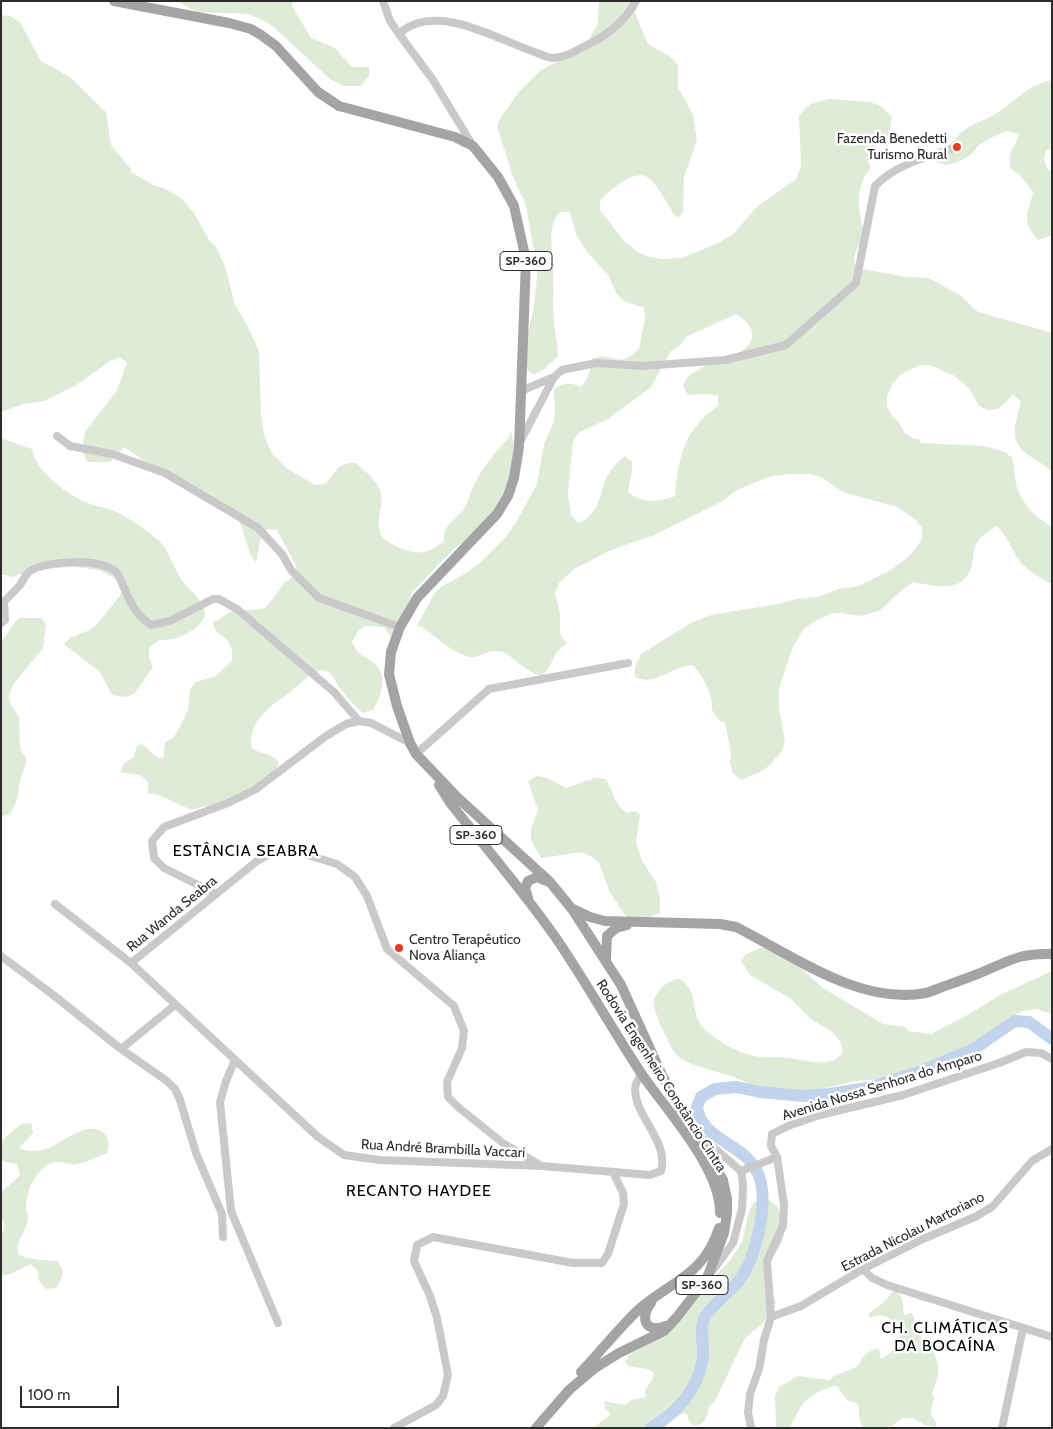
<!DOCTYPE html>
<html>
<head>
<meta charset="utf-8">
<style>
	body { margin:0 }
	#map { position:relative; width:1053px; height:1429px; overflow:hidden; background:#fff; font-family:Cabin,sans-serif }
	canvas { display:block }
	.frame { position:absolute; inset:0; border:2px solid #2c2c2c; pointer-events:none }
	.scale { position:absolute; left:20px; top:1386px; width:99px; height:22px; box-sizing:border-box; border:2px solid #2c2c2c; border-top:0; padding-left:6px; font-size:15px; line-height:18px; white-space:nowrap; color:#2c2c2c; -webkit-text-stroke:4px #fff; paint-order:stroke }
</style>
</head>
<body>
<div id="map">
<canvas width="1053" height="1429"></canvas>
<div class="frame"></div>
<div class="scale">100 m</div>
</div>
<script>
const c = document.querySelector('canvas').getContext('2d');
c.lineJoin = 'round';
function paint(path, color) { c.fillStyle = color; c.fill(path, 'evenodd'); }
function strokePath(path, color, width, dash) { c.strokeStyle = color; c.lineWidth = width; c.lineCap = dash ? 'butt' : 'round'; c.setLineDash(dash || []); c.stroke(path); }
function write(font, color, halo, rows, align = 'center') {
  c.font = font + ' Cabin,sans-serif'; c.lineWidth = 5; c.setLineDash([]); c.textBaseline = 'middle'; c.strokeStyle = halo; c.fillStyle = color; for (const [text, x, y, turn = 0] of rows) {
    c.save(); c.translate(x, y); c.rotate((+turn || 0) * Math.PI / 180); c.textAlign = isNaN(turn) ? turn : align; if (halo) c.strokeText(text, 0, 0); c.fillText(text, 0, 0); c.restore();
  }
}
const green = new Path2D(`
	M177,1H293L292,6L311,38L335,48L352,67H369V76L361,86H344L330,79L270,24L249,14L197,12Z
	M599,1H639L635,13L648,44L671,57L678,65V87L693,115L697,140L684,177L683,212L679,217L675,216C668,206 658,184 647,177C633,169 609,191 600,201V210L624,241L638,252L649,257L662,259L682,258L718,243L733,234L758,206L796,179L801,166L799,115L810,104L829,99L871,102L882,107L892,117L889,137C879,143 870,151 868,163L871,167C858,183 857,201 861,220C862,227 866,232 864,240C863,242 861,244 859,246C853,253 854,259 856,268L907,277L928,278L960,295L978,312L1049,332L1052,334V471C1047,468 1043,464 1039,462C1007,443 1013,433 1021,401L1013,395L998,409L988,410L979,406L969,388L953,375L944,372L938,368L928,365L918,366L900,375L893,383L887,396V406L892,416L899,422L904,432L912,438L919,439L921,443L984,446L1005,452L1012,458C1015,468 1014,480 1018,490C1024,507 1037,517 1052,527V584C1044,581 1023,567 1019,560C1010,548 1008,536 996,526C990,530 982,535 978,541C973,548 974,556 972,564C965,595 936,586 913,582L896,595L881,610L861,616L840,613L830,614L812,623L803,630L792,649L779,688V708L785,741L782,751L769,766L760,772L741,780L733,773L730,763L731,753L725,722L720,721L712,710C713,694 703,677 693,665C671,666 656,687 635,677V667L641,654L691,623L711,615L778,604L797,599L818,597L839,589L859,586L891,570L908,557L915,549L922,539V528L916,520L897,507L843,492L821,477L810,474H788L768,477L737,490L721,502L652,536L633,542L607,552L574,569L559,583L555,593L560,613V634L567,644C549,653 556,664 542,676C523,672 513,654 499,651C489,649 481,657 472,657C457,657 435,636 422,627L417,626L434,594L441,587L468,572L484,559L506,537L517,520L537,484L544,444L553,424L555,414L554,389C564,383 570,382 581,387C588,378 591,371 592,359L602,356L622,360L631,356L639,349L645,318L644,308L624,301L617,294L608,275L587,252L576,234L570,212H560C547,228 552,241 553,260C554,280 552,301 554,321C555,333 558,344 558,356L543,370L533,375L526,368L527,337L534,307L537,276L536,256L533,246L526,205L513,177L497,126L501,117L519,92L541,70L560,60L582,53L598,23ZM736,314C740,317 745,320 748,324C759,337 747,352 733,355C726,357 720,356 714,359C710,361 708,364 705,366C693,374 688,373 683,386L688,395L708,394L718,396V406C684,429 678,458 675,496C659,502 642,504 628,492C629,481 633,473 632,462L625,456C616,463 609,471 605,481C599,499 597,516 578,523L571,515L568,494L573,442L578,433L608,419L651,387L671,351L680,345L686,337Z
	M1,15L10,16L20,22L41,61L70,77L106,112L111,145L131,169V172L153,185L163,188L180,197L194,213L209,240L216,247L225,266L235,305L246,323L259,351L261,415L264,435L268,445L273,455L288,469L315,485L325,484C338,471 335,463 356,463C366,472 377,480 381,493C384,506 374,523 382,536C384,540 390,543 394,545C414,555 426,556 444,541C442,525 455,521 463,510C468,503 470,493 474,485C483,466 496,452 510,436V429L515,446V457L504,499L471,537L454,549L412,592L409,602V612L395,643L384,627L364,626L357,633L352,642C360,658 362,653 374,663C389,676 381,696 373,710L363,713C350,702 339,689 331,673L322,670L312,673L288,694L271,706L258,720L253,729L251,739L252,749C263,754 270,753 279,762L276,771L254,792L246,799L236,803L206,806L191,810L159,795L148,793V782L140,775L120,772L124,763L133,758L137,746L142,744L158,758H163L165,742L174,737L179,728L188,710L190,690L196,682L216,676L232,661C235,634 215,639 213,623L234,610H254L265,608L272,600L285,582L294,576L296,566L277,530L267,529L260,541L256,563L250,554L241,525L235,516L204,491L149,464L124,447L110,462H87L83,452V442L85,432L116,392L127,363L120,357L110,361L75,386L44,401L23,404L1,412Z
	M1052,80V148L1046,150L1044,160L1048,170L1052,171V235L1038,240C1020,219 1028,215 1033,192L1020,175L1011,169C1007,150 1014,150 1019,134L1006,131C997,135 985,140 978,146C975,149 973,153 970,155C958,163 941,171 931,156C946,154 952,140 964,130C972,124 983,121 992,116C1015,103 1024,86 1052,80Z
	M1,438L32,449C35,471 68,495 87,503C97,507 107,507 116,512C131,519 145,529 157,539C171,551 173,570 185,584C192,593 209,604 204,618C200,627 186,635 177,638C171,640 164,639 158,641C155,643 152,646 149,648V658L153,667L135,693L126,697L112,695L100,672L64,644L70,638L90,630L100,621L121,594V588L117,580L100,570L74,567L36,569L12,577L1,574Z
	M19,618H42L46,624L43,648L13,685L9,695L10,703L19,717L20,748L27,760L20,780L17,800L10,815L1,816V641C8,634 12,625 19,618Z
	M537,776L548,778L566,788L595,778L605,779C615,792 612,803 627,813L636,811L640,815L636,842L642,861L656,882L660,899V913L638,921L628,919L610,893L599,863L592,857L582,852L541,858L531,840V829L538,810L528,781Z
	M760,948H766L794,962L823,988L883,1024L905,1027L908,1031L931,1034L969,1014L1000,995L1052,971V1014L1036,1009L1023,1011L1007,1019L993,1037L940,1066L903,1073L885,1079L855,1081L822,1089L785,1092L758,1088L734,1077L694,1065L681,1059L673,1051L659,1022L653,1004L654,999L661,987L675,979H680C700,992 689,1013 704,1029C713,1038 735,1051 747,1054C760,1059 775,1056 789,1058C802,1059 818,1065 831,1061C836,1060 840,1056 843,1052L840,1041L831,1031L811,1019L790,998L750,975L741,961L745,955Z
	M31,1123L33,1133L19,1148C29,1153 39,1151 49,1148C64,1142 87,1121 102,1132C110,1137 109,1145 107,1153C98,1156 88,1162 78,1164C71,1166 66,1162 60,1162C39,1160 26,1190 26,1207C26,1211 28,1214 28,1218C27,1233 16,1237 18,1254C29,1260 44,1260 57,1261L63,1270L61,1280L56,1288L46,1289L39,1281L38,1271L31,1264L13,1273L1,1276V1236L5,1226L1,1217V1191L13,1182L20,1175L17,1164L1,1161V1141L21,1124Z
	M763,1199C772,1200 777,1205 781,1213C795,1246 761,1259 765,1282C766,1289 773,1297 776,1303L774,1309L763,1323L745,1338L715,1401L709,1406C708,1416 705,1425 694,1426L689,1421L687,1414L684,1413L669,1421L665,1428H593L611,1414L605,1408L604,1401L624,1405L632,1400L646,1397L645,1390L653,1378L654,1373L647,1369L628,1366L625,1362L629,1355L642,1347L729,1262L742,1242L749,1211L754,1203Z
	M895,1291C904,1294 903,1306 904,1314L906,1315L910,1313H912L914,1318V1330C935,1351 946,1362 932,1393L934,1399C930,1410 929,1413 936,1422V1427L925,1425L913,1418H902L890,1428H863L859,1418V1406L856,1403L847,1400L837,1386H834C806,1395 802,1402 790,1428H776L775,1396L779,1387L798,1376L829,1380L834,1376L857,1367C862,1358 868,1349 879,1349L880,1357L882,1359C896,1349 905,1342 896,1323C887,1317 882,1312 871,1318L868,1315C877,1305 885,1304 892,1292Z`);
const river = new Path2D(`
	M651,1428C678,1412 699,1388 703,1357C704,1344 699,1331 704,1319C709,1308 729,1292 738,1282C756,1259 769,1204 759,1176C748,1147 716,1144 702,1121C699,1118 698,1111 697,1107L701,1097L715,1089L736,1087L760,1092L804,1096L830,1094L872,1087L916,1073L974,1049L997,1033L1015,1021L1029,1022L1052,1039`);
const minor = new Path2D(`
	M383,1L390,21L399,34
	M473,146L433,80L399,34C434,1 494,38 532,51C538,53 547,58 553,58C567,57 577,50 589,44C609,34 625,21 636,1
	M554,377L562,370L596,363L643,366L725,360L786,345L856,283L875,186C897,163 928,157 957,147
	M57,436L70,446L112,454L165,473L258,528L282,554L291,570L319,598L400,627
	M520,442L554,377L521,391
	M1,623L5,620L4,602C9,596 15,591 20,585C23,581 25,575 29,572C44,560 106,557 118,574C120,578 122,584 124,588C132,605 135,614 151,625L170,621L213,599H219L237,609L334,692L359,721
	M416,754L489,689L628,663
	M216,894L164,868L154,858L152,841L164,827L228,803L256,789L326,736L346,724L359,721L371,723L410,743
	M55,904L131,963L318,1137L344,1155L380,1160L542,1166L650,1175L661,1171C670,1139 629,1112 636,1084C637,1081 640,1077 642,1074
	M1,956L52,994L121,1049L167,1081L175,1089L180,1100L196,1153L222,1214L223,1237
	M131,963L257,861L274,852L291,850L337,864L355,877L367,896L387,949L454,1006L464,1031L462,1048L447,1082L448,1097L458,1107L504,1144L540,1165
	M121,1049L175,1005
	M235,1060L226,1081L220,1102L231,1211L278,1323
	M697,1133L741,1171L743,1185L742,1209L733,1243L711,1273
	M777,1157L771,1146L772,1134L788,1126L820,1115L903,1095L999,1063L1026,1052L1041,1053L1052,1059
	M741,1171L777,1157L784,1205L783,1226L767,1261L771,1317L764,1340L759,1369L750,1394L748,1412L751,1428
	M863,1269L872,1278L887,1285L1052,1337
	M771,1317L801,1306L863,1269L923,1239L977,1216L993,1206L1032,1161L1052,1149
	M394,1428L436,1405L443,1396L448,1375L437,1318L430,1296L414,1261L417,1245L433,1237L573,1263H602L608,1254L624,1204L623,1193L613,1172
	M1002,1428L1023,1328`);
const major = new Path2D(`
	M114,1L229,23L251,29L261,35L276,46L318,92L339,106L455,137L473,146L498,177L514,206L526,260L519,447L514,478L508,496L497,514L417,598L400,627L391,652L389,674L397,706L410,743L416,754L458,798L550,882L572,909L621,985L662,1075L690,1127L723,1180L727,1199V1213L724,1233L707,1278L677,1317L664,1331L619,1353L595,1368L569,1390L536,1428
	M439,785L451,804C486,848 524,892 556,938C586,982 612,1029 641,1073C666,1110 721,1168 720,1213
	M528,898L525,888L528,881L537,877L547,881
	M573,909L590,917L605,921L720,924L736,927C792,955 860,1006 926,993C933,991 941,987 948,985C961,980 974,976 987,970C1013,959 1022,953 1052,954
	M606,960L607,936L616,928L627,925
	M651,1303C639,1318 646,1334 665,1326
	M581,1372C600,1352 618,1329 638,1310C672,1280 703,1277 719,1228`);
const markers = [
	[957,147,5,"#ee3922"],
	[399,948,5,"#ee3922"]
];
const shields = [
	[526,261,52],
	[476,835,52],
	[702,1285,52]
];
const shieldNames = [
	["SP-360",526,261],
	["SP-360",476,835],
	["SP-360",702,1285]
];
const poiNames = [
	["Fazenda Benedetti",947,139],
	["Turismo Rural",947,155],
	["Centro Terapêutico",409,940,"left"],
	["Nova Aliança",409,956,"left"]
];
const streetNames = [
	["Rua Wanda Seabra",172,914,-39],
	["Rodovia Engenheiro Constâncio Cintra",661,1076,57],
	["Avenida Nossa Senhora do Amparo",882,1086,-17],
	["Rua André Brambilla Vaccari",443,1149,3],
	["Estrada Nicolau Martoriano",913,1232,-27]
];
const quarterNames = [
	["ESTÂNCIA SEABRA",246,851],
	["RECANTO HAYDEE",419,1191],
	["CH. CLIMÁTICAS",945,1328],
	["DA BOCAÍNA",945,1346]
];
paint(green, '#deebd7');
strokePath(river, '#c2d4ec', 12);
strokePath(minor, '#c9c9c9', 8);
strokePath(major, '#a4a4a4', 10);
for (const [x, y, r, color] of markers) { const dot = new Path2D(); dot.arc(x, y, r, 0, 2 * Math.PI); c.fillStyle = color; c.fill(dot); strokePath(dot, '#fff', 2); }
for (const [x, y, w] of shields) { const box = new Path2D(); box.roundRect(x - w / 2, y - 9.5, w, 19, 4); c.fillStyle = '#fff'; c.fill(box); strokePath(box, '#2c2c2c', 1); }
write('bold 12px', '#2c2c2c', null, shieldNames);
write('14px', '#2c2c2c', '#fff', poiNames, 'right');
write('14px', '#2c2c2c', '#fff', streetNames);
c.letterSpacing = '1px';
write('16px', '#000', '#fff', quarterNames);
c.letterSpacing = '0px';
</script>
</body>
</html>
